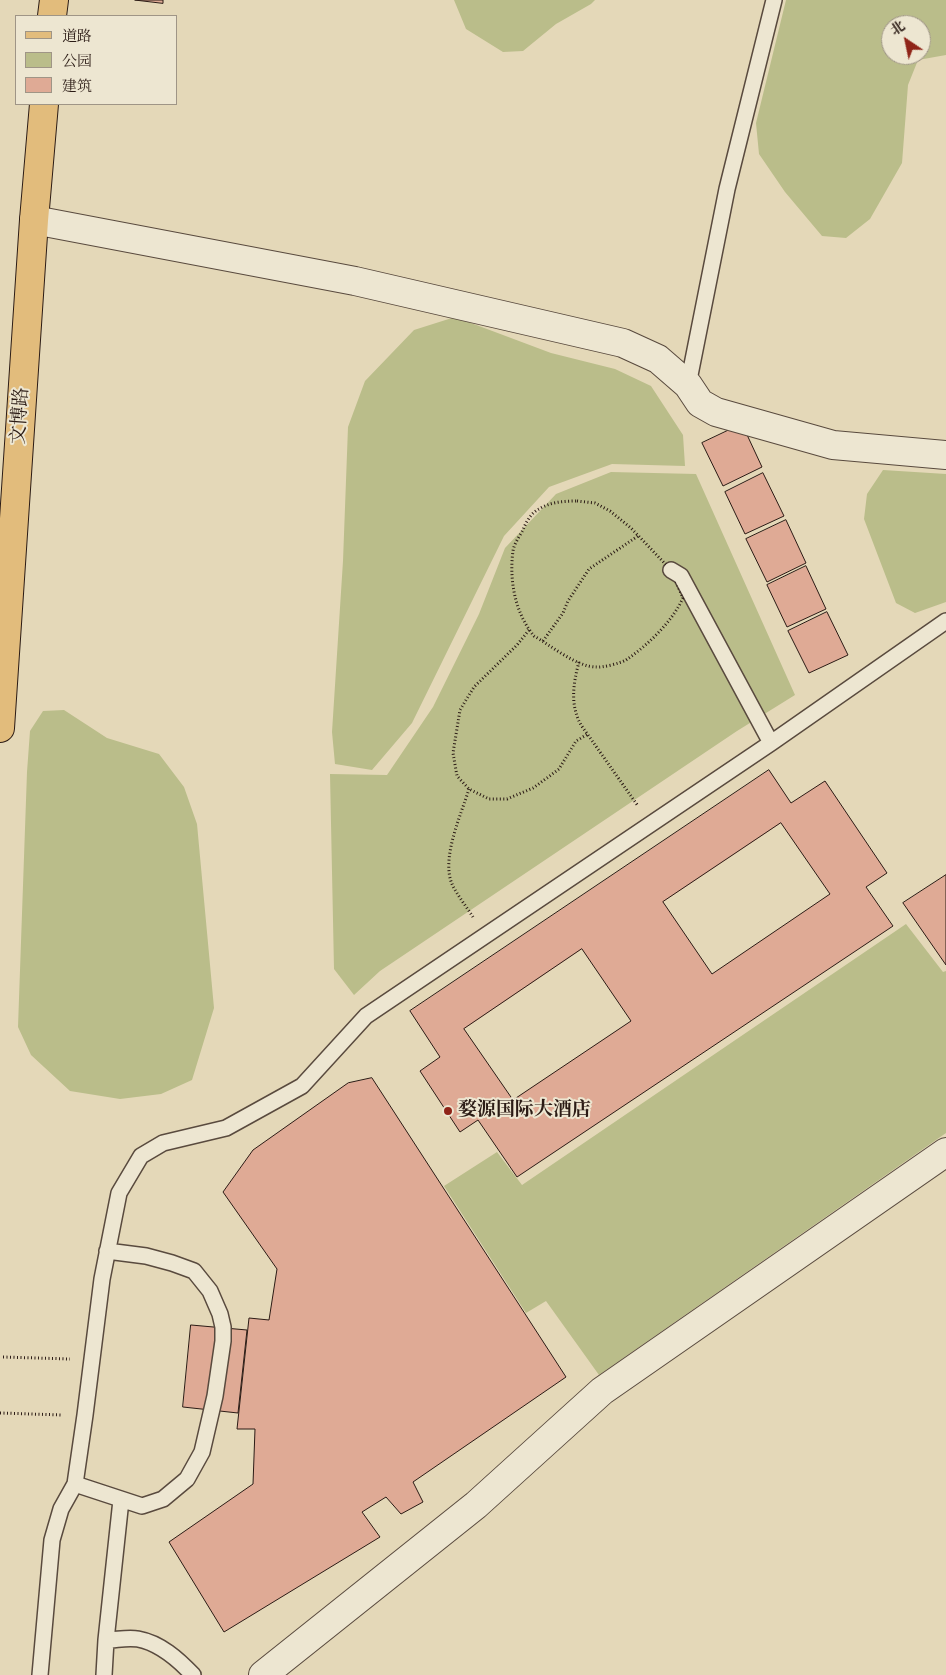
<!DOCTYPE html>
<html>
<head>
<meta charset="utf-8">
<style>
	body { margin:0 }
	#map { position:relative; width:946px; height:1675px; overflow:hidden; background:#e4d8b8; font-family:Cardo,"Noto Serif SC",serif }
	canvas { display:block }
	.legend { position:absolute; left:15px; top:15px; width:162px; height:90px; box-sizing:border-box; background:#ede6d1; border:1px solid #9f9586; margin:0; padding:6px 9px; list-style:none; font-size:15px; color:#2b1b15 }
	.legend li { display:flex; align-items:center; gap:10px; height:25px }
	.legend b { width:25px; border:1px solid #9f9586 }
	.north { position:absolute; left:881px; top:15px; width:50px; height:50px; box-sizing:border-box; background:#ede6d1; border:1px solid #9f9586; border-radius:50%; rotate:326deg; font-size:14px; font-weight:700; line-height:20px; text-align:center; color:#2b1b15 }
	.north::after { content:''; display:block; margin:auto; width:18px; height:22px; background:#8f2418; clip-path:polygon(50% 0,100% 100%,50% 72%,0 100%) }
</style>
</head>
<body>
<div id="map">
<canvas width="946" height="1675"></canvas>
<ul class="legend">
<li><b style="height:6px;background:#e2bc7c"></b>道路</li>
<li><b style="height:14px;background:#babd8a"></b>公园</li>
<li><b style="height:14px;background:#dfaa95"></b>建筑</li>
</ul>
<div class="north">北</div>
</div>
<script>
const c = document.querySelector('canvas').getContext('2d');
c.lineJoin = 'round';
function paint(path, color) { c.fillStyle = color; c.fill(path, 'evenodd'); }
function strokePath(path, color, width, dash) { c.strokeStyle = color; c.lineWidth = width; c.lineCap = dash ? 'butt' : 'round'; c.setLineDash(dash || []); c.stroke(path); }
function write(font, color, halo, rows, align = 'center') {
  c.font = font + ' Cardo,"Noto Serif SC",serif'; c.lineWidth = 4; c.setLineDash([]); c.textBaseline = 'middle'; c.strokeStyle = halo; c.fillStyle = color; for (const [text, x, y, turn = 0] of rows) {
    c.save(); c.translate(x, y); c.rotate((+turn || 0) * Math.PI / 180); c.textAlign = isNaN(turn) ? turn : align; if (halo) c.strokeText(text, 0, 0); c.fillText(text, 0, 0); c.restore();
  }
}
const green = new Path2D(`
	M454,0H595L591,4L556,24L523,51L503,52L466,29Z
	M786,0H946V55L918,60L908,85L902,163L870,219L846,238L822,236L785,192L759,154L756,123ZM891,25H921V55H891Z
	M455,317L551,353L615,369L651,386L683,435L685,466L612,464L549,487L504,536L412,723L372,770L335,764L332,732L343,561L348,427L365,381L414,330Z
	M883,470L946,474V602L915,613L896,603L864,519L867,494Z
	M611,472L696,474L795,695L737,731L380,971L354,995L334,969L330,774L387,775L433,707L479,614L505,548L556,494Z
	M64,710L107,738L159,754L184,787L197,824L214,1008L192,1080L161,1094L120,1099L70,1091L31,1055L18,1027L27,772L30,731L43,711Z
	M906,924L943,972L946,971V1133L599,1375L546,1301L526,1313L444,1186L497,1152L522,1185Z`);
const building = new Path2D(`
	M135,0H163V3Z
	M742,424L762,467L723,486L702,443Z
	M763,473L784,516L745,534L725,492Z
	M786,520L806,563L767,582L746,539Z
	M806,566L826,609L787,627L767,585Z
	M827,612L848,655L809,673L788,631Z
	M769,770L791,803L825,781L887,873L866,887L893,926L517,1177L478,1120L460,1132L420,1071L440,1057L410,1011ZM781,823L830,894L712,974L663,902ZM582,949L631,1021L513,1100L464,1029Z
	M946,875V965L903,903Z
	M372,1078L566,1377L413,1482L423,1502L401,1514L386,1497L362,1512L380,1537L224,1632L169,1542L253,1484L255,1429H237L249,1318L269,1320L277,1269L223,1192L253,1150L348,1083Z
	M191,1325L247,1330L238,1413L183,1407Z`);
const path = new Path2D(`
	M577,501L595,503L610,511L631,528L671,570L683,598C672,622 648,645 626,660C621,663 602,668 596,667C577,667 550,645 534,636C515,613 509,580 513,551C514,544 519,537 523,530C526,522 531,513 539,509C550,502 564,501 577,501Z
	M529,630L517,645L474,687L460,710L453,753L457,776L469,789L489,799H507L533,788L547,778L559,769L576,741L588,734
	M543,641L563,613L568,601L589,569L638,536
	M579,662C573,684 570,705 581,725L638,806
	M469,789C461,815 441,858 452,884C457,895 466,906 473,917
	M3,1357L70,1359
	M0,1413L62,1415`);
const service = new Path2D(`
	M688,385L727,189L774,0
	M671,570L681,576L771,743
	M75,1484L142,1506L163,1499L187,1479L202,1452L215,1396L223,1341V1327L220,1314L210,1291L194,1271L172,1263L146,1256L107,1251
	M106,1640C116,1640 128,1637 138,1639C160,1643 178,1659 193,1675
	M40,1675L52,1540L61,1509L75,1484L85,1415L102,1279L119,1193L141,1156L163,1143L226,1128L302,1086L366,1016L771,743L946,621
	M104,1675L106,1640L121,1500`);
const minor = new Path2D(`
	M34,220L355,281L623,343L658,359L688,385L700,403L716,412L833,445L946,455
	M263,1675L476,1505L602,1391L946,1152`);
const primary = new Path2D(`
	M52,16L54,0
	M0,728L34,220L44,104`);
const markers = [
	[448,1111,5,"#8f2418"]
];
const streetNames = [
	["文博路",21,416,-86]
];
const poiNames = [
	["婺源国际大酒店",458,1111]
];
paint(green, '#babd8a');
paint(building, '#dfaa95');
strokePath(building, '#2b1b15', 1);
strokePath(service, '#594a3e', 18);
strokePath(minor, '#594a3e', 30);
strokePath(primary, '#2b1b15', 30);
strokePath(path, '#2b1b15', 3, [1, 2.5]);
strokePath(service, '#ede6d1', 15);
strokePath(minor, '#ede6d1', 28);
strokePath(primary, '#e2bc7c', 28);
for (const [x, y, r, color] of markers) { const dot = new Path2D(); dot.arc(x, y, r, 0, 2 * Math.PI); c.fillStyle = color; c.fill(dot); strokePath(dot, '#ede6d1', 2); }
write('19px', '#2b1b15', '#ede6d1', streetNames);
write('bold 19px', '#2b1b15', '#ede6d1', poiNames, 'left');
</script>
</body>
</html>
